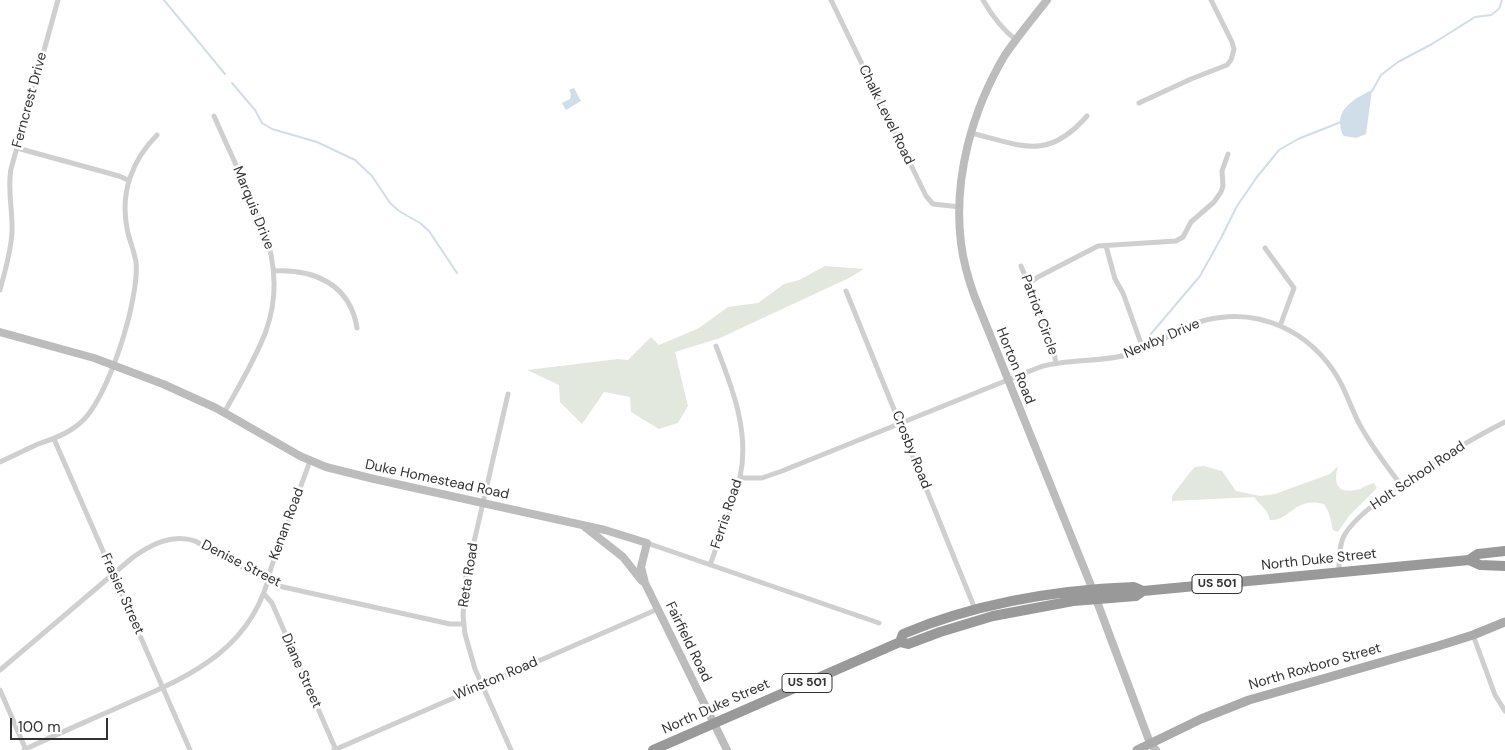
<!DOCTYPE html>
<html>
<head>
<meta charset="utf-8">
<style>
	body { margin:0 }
	#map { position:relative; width:1505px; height:750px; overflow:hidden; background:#fff; font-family:"DM Sans",sans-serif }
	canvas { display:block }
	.scale { position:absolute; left:10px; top:718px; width:98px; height:22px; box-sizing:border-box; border:2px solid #323232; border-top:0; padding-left:6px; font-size:15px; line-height:18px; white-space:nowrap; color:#323232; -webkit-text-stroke:4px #fff; paint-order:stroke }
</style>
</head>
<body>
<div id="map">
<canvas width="1505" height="750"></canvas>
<div class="scale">100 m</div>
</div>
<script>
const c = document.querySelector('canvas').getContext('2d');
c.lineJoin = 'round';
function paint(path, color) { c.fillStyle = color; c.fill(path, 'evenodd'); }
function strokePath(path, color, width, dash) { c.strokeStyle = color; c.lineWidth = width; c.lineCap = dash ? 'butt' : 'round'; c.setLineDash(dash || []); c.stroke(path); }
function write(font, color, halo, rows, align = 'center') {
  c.font = font + ' "DM Sans",sans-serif'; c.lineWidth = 5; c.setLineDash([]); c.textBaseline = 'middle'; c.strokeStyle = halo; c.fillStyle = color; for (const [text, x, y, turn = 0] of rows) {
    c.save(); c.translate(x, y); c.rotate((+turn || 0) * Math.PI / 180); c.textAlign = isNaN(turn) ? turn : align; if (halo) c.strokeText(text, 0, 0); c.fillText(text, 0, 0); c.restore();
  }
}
const green = new Path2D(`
	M825,266L864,269L849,278L720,338L675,352L688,406L678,423L659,429L631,412L630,397L604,392L582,424L560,402L559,385L527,370L618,359L628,360L651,337L659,345L699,328L728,307L758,303L784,284L799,280Z
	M1204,466L1222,471L1236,491L1260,496L1275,494L1330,474L1338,466C1334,481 1335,494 1356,490C1362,489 1368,484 1374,483L1377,488L1349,516L1338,532L1333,530L1329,513L1324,504C1294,496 1291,521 1270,520C1268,509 1260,506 1254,497L1172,501V496L1191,471L1195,467Z`);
const water = new Path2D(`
	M574,88L581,101L566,110L562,103L570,99L571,94L569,90Z
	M1372,90L1366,134L1356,138L1344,136C1341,132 1341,129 1340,124C1339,106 1358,97 1372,90Z`);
const stream = new Path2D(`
	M164,0L225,74
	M232,83L255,110L262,123L272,129L317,142L355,160L372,176L390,203L399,211L420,223L429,231L457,273
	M1372,91L1381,75L1398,62L1432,44L1475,17L1491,15L1499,9L1502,0
	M1150,335L1200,276L1220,240L1237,206L1257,177L1279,150L1298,139L1341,122`);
const street = new Path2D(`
	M831,0L926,196L933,204L960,207
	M983,0C992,16 1002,29 1016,40
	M1139,103L1191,79L1227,65L1231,60L1234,49L1232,42L1211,0
	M214,116C224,139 235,162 245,185C268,234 285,277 266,331C255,360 239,386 224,413
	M971,133C1021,145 1047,162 1087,116
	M17,148L119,176L128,180
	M1106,246L1115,279L1123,293L1143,349
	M1265,248L1294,288L1280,326
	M1021,266L1052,342L1056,363
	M274,271C314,269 350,284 357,328
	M1028,284L1038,277L1098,246L1176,241L1183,237L1191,222L1214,202L1221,192L1223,186L1222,171L1228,154
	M0,290C5,271 11,252 12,232C13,210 7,190 11,169L58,0
	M846,291L975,609
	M508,394L465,581L463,616L465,634L475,669L511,750
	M54,439L190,750
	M0,462C13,456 25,450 38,444C53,439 67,434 79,424C108,402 140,297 136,262C134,250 129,240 127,228C120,193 132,160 157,135
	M740,478H762L782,471L1040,367C1070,358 1101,363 1130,354C1156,346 1179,327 1206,320C1259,307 1310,331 1338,378C1348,395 1353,415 1364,432C1375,451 1388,468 1401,485
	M647,543L879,623
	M710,565C720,536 733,507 740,477C750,432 732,387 716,346
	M1339,572C1339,560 1339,548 1343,538C1357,505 1471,439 1505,422
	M264,594L272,603L336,750
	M1473,635L1495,695L1505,711
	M0,670L132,558C150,545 172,533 195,541L268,581L283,587L450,624H464
	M0,690L26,750
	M24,750C58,733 93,719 128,703C194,675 255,646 271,568L310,461
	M334,750L658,609`);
const secondary = new Path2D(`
	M1047,0C1033,18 1018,36 1005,55C972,110 953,179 961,243C963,260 968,278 974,295L1090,583L1150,743L1156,750
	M0,332L94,358L163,384L216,408L300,456L326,467L374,479L605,530L647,543L641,567L645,583L727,750
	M585,527L623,557L642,581`);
const primary = new Path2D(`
	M1137,750L1201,719L1249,700L1438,646L1473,635L1505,622`);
const highway = new Path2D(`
	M1469,560L1478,554L1505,551
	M900,642L903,634C976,603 1055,590 1134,587L1143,591L1469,560L1480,565L1505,566
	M653,750L900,642L908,644L940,632L993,616L1073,601L1136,596L1143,591`);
const shields = [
	[1217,584,50],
	[807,683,50]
];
const shieldNames = [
	["US 501",1217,584],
	["US 501",807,683]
];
const streetNames = [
	["Ferncrest Drive",30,100,-75],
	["Chalk Level Road",886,115,64],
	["Marquis Drive",253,208,68],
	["Patriot Circle",1039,315,70],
	["Newby Drive",1162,339,-23],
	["Horton Road",1015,366,68],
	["Crosby Road",911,450,68],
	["Holt School Road",1418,476,-34],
	["Duke Homestead Road",437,480,12],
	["Ferris Road",727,514,-72],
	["Kenan Road",287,524,-70],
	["North Duke Street",1319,560,-6],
	["Denise Street",241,564,27],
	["Reta Road",469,575,-81],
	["Frasier Street",122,594,66],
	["Fairfield Road",688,642,64],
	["North Roxboro Street",1315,667,-16],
	["Diane Street",301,671,66],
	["Winston Road",496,679,-23],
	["North Duke Street",716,707,-24]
];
paint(green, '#e2e8dd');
paint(water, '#cfdee8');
strokePath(stream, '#cfdee8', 2);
strokePath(street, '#cfcfcf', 5);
strokePath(secondary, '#bcbcbc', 8);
strokePath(primary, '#aaa', 9);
strokePath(highway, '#999', 10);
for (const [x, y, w] of shields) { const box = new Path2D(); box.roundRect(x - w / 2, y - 9.5, w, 19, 4); c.fillStyle = '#fff'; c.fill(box); strokePath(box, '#323232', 1); }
write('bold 12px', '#323232', null, shieldNames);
write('14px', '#323232', '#fff', streetNames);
</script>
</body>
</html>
